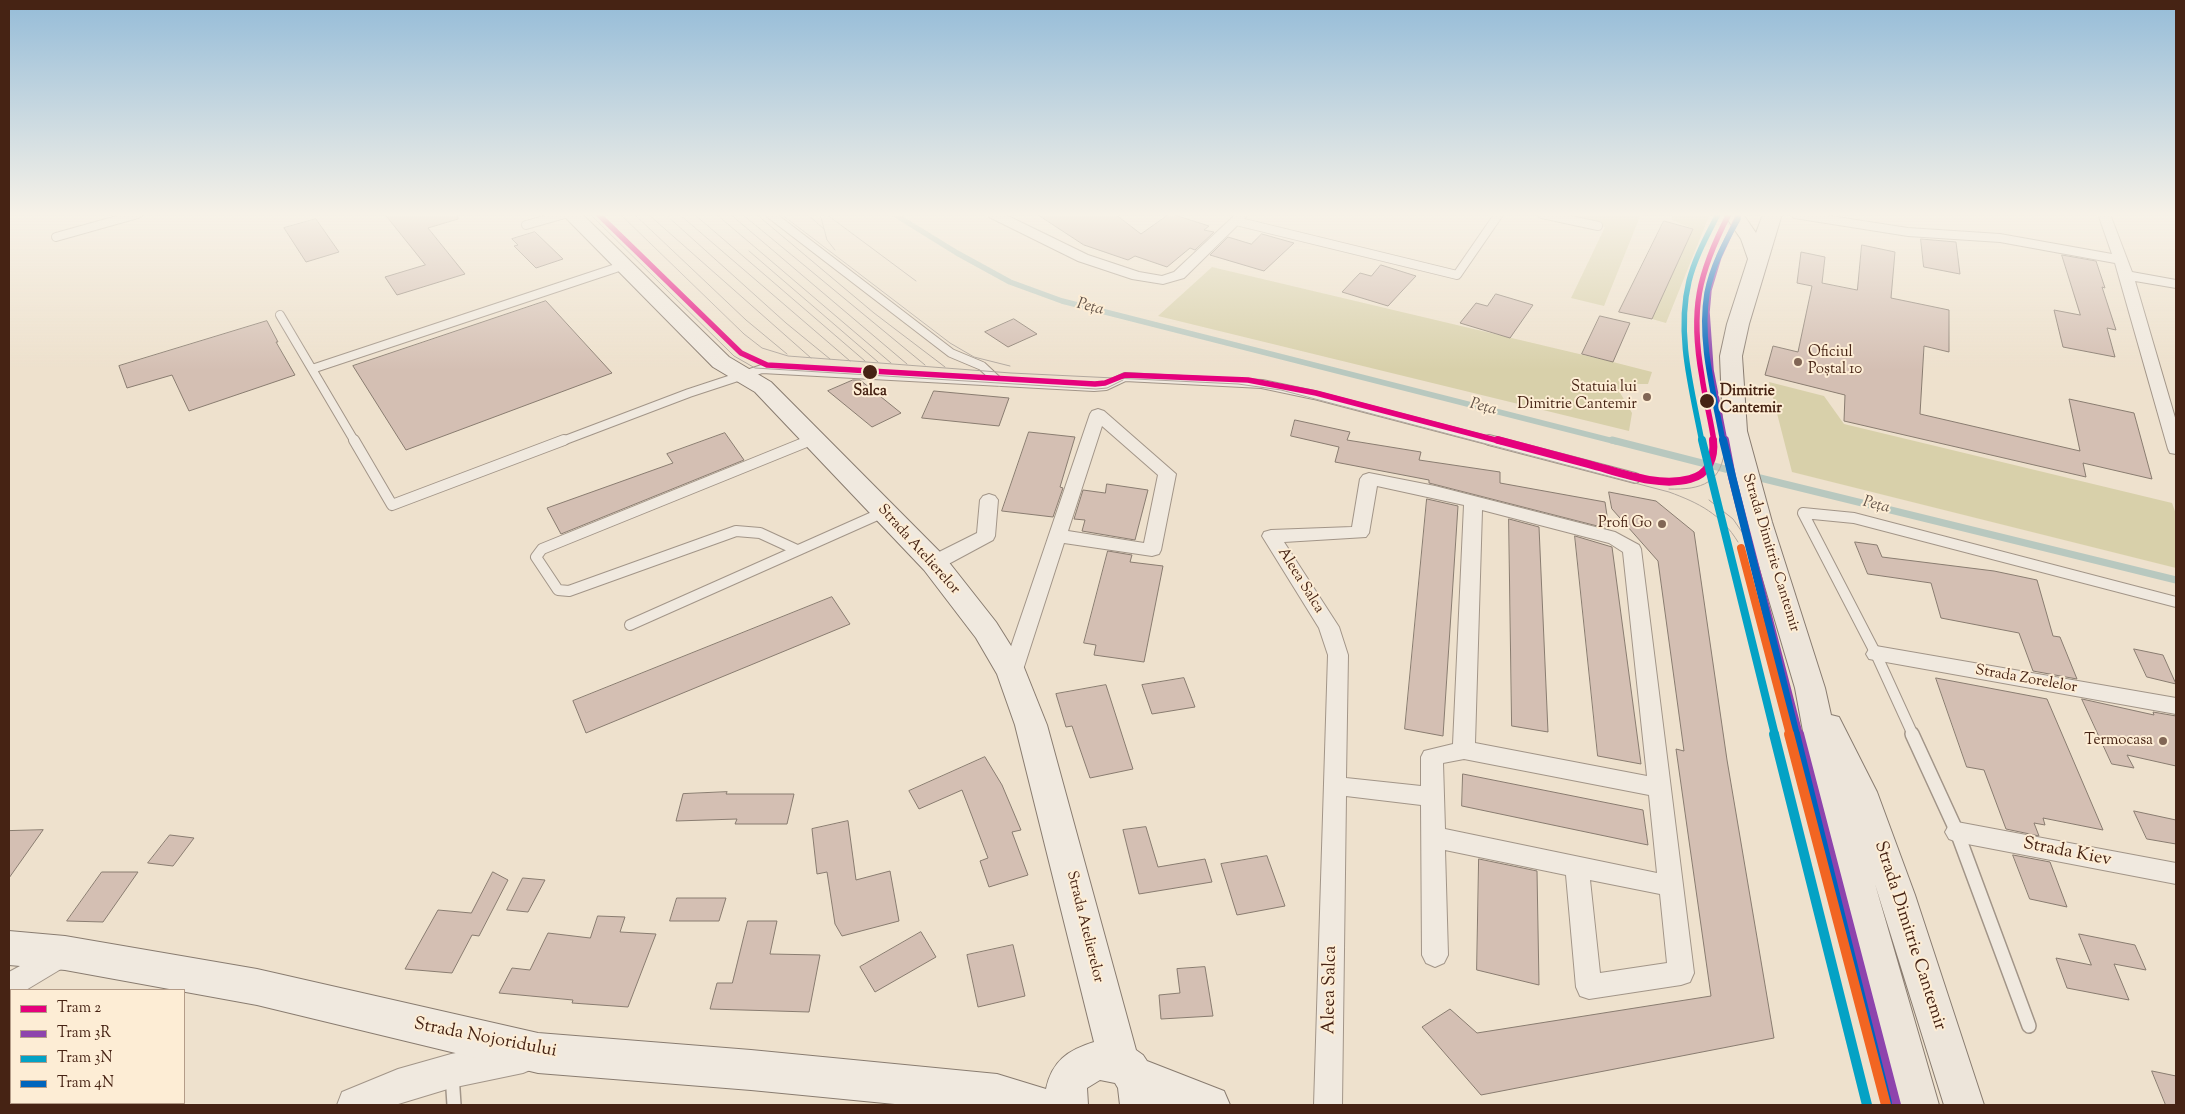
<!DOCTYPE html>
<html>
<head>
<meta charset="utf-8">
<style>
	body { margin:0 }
	#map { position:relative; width:2185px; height:1114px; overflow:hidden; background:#eee1cd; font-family:"Sorts Mill Goudy",serif }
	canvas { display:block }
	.frame { position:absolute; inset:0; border:10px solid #462314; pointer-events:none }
	.legend { position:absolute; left:10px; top:989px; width:175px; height:115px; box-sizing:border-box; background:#fdedd5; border:1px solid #b49c88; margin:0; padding:6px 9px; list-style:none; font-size:15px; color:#462314 }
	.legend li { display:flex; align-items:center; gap:10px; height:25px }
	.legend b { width:25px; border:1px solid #b49c88 }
</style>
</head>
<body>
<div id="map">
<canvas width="2185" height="1114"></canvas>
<div class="frame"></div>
<ul class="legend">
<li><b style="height:6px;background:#e5007d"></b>Tram 2</li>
<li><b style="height:6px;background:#8e44ad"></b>Tram 3R</li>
<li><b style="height:6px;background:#04a2c5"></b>Tram 3N</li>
<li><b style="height:6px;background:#0065bd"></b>Tram 4N</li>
</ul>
</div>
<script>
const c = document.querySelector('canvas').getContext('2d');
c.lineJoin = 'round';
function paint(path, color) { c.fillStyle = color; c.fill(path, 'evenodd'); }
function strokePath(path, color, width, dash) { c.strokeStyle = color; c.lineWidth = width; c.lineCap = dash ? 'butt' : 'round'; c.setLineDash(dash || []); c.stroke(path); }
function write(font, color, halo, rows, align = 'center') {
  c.font = font + ' "Sorts Mill Goudy",serif'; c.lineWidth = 4; c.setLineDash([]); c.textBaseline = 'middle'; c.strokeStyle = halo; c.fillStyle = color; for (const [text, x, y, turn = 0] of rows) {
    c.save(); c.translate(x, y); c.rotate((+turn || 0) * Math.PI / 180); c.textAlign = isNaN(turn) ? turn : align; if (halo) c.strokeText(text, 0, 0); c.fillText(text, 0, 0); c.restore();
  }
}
const green = new Path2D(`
	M1550,214H1641L1604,306L1571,298L1605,227Z
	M1672,214H1710L1666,323L1652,319L1693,229L1672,220Z
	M1212,267L1613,362L1652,372L1648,384H1625L1619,391L1632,413L1629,431L1158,316Z
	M1769,382L1824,396L1844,424L2172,503L2176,514V568L1792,472Z`);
const streamFar1 = new Path2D(`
	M894,214L957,253L1010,282L1062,301L1617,442`);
const stream = new Path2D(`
	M1612,440L1741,473
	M1752,476L2176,580`);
const building = new Path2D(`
	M385,214H458V219L428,228L465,274L397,295L385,277L425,265Z
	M1037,214H1115L1141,234L1169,214H1172L1209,226L1204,230L1214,232L1195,250L1190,248L1167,267L1135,256L1128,260L1084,245Z
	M316,219L339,252L306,262L284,228Z
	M1664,221L1693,229L1652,319L1619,312Z
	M535,232L563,259L536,268L514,246L518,245L512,239Z
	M1262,234L1294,243L1264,271L1210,255L1228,237L1251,244Z
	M1921,239L1956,242L1960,274L1924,267Z
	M1862,245L1895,252L1891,298L1949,310V352L1924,346L1920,414L2080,451L2069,399L2134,413L2152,479L2083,463L2086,477L1844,421L1845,395L1765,375L1773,346L1798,352L1812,286L1797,283L1801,252L1825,257L1822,283L1857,290Z
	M2062,255L2096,261L2105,288L2102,287L2116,330L2107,328L2115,357L2063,347L2054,310L2080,315Z
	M1381,265L1416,276L1388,306L1342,292L1360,273L1371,276Z
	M1496,294L1533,305L1510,338L1460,323L1476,303L1487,306Z
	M546,301L612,373L406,450L353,366Z
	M1600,316L1630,323L1613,362L1582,354Z
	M1014,319L1037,334L1008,347L985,332Z
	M267,321L278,342H276L295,375L189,411L172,375L127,388L119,366Z
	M853,380H860L901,413L872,427L828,391Z
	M934,391L1009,398L999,426L922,418Z
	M1295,420L1350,432L1347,440L1421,452L1419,460L1500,472V483L1605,502L1609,529L1429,483V480L1335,462L1339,447L1291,436Z
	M1029,432L1075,437L1060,487L1063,488L1053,517L1002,511Z
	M725,433L744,460L561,534L547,508L673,463L667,454Z
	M1107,484L1148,490L1135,540L1082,531L1085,520L1074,519L1083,490L1105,493Z
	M1609,492L1656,501L1694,532L1727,760L1774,1038L1481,1095L1422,1027L1450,1009L1477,1033L1711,996L1676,749L1684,751L1658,561L1612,509Z
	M1427,499L1458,506L1443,736L1405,729Z
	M1509,519L1539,527L1548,732L1512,726Z
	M1575,536L1612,547L1641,764L1598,756Z
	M1855,542L1877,545L1882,557L1994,571L2037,580L2053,636L2060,637L2077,679L2033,671L2019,633L1941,618L1931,583L1868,574Z
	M1108,551L1132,555L1130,562L1163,566L1144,662L1094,655L1096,645L1084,643Z
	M832,597L850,624L586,733L573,701Z
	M2134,649L2163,655L2176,684L2147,677Z
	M1184,678L1195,707L1152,714L1142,685Z
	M1936,678L2047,699L2103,830L2043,818L2045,825L2034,823L2039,836L2006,829L1984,770L1967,767Z
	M1106,685L1133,769L1090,778L1072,726L1066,727L1056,694Z
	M2082,699L2154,715L2153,712L2176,716V766L2127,755L2134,768L2112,764Z
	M985,757L1002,785L1021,830L1012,832L1028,875L989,887L980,861L988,858L962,790L919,809L909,791Z
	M1463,774L1643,810L1648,845L1462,806Z
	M727,792L726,794H794L787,824H735L737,819L676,821L683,794Z
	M2134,811L2176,820V844L2147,839Z
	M848,821L856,880L890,871L899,921L842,936L835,924L827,872L817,874L812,829Z
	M1146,827L1158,867L1205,859L1212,882L1139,894L1123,830Z
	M43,830L9,878V831Z
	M170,835L194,838L173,866L148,863Z
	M2013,855L2050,862L2067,907L2030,899Z
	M1267,856L1285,906L1237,915L1221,864Z
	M1479,859L1537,871L1539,985L1477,970Z
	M102,872H138L103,922L67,921Z
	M493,872L508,880L479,936L472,935L452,973L405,969L438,910L471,913Z
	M523,878L545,880L528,912L507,910Z
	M677,898H726L719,921H670Z
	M598,916L625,917L620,932L656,934L628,1007L572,1003L573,1000L499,993L512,968L530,970L548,933L590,938Z
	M748,921H777L770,954L820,955L809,1012L710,1009L717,983H732Z
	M921,932L936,957L875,992L860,967Z
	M2079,934L2135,945L2146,970L2114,964L2129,1000L2067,988L2056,958L2091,965Z
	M1013,945L1025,996L978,1007L967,955Z
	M1205,967L1213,1016L1161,1019L1159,995L1180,993L1177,969Z
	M2152,1071L2176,1076V1105H2166Z`);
const serviceFar2 = new Path2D(`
	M770,214L951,353L982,366L999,382
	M1542,214L1598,226
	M1236,221L1457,275L1499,214
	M526,225L565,214
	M56,237L138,214
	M280,315L355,442
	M312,369L625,265
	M560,442L689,393L762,369L1094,387L1106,386L1125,377L1262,384L1314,395L1494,442
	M808,442L814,439`);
const serviceFar1 = new Path2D(`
	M354,440L392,505L564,440
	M1489,440L1635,478
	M1803,513L1876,654L1913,735
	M1803,513L1854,518L2176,602
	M797,550L760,533L736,531L569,591L558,590L536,557L542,549L811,440
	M630,625L884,512`);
const service = new Path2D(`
	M1912,734L1957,832L2029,1026
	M452,1074L454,1105`);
const minor = new Path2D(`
	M988,214H1004L1088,255L1139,272L1162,276L1174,272L1236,214H1249L1184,278L1163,284L1132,279L1078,261L989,217Z
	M1788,214H1818L1908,228L2000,234L2112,254L2098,214H2110L2132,272L2176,280V288L2135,281L2176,421V454L2170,453L2168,449L2115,263L2000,242L1908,236L1794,218Z
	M1098,409L1104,411L1176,474L1161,550L1159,554L1152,556L1064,543L1022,673L1019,679L1012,681L1005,679L1002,673L1090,414L1092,411ZM1102,426L1158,475L1144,543L1068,531Z
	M1369,473L1435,486L1615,532L1639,545L1641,549L1694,973L1690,982L1681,985L1589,999L1580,996L1576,987L1566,875L1445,850L1448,955L1444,963L1435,967L1426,963L1422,955L1421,805L1346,796L1342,1105H1314L1328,655L1319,628L1262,536L1264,532L1271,530L1352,527L1360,479L1363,475ZM1377,486L1464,505L1453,744L1424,751L1421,757V786L1346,778L1348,655L1339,627L1284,542L1366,537L1369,533ZM1482,510L1609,543L1623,552L1647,776L1475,743ZM1464,759L1649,795L1657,873L1445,829L1443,763ZM1590,880L1660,894L1667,963L1600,973Z
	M989,494L995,496L998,500L995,536L993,540L941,568L934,569L927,568L925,563L927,558L977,533L980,500L983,496Z
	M1876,646L2176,698V714L1869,659L1866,654L1869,649Z
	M1957,822L2176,863V884L1957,842L1949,839L1945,832L1949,825Z
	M62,943L71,947L75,955L71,963L26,990H11V997L9,998V972Z`);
const tertiary = new Path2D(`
	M523,1039L535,1044L540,1056L535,1068L523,1073L451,1088L395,1105H337L342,1092L398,1069L451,1054Z`);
const secondary = new Path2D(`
	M562,214H582L729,357L771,382L944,556L996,622L1023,665L1047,725L1136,1050L1143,1055L1147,1061L1224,1091L1230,1105H1120L1118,1088L1115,1083L1100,1080L1087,1088L1088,1105H905L751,1090L538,1073L257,1005L65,970L9,965V931L65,936L257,969L538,1033L751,1050L997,1074L1046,1089C1052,1061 1068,1050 1094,1042L1015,725L997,674L976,638L924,570L755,392L713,367Z`);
const primary = new Path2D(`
	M1724,214H1743L1756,233L1763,214H1782L1749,324L1742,356L1747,431L1772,522L1825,688L1831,715L1839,717L1877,792L1915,895L1984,1105H1944L1875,884L1939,1105H1899L1813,785L1795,688L1746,522L1723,431L1720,356L1727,324L1748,259L1741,239Z`);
const tram = new Path2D(`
	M590,214L734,356L755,368L1096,389L1107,388L1123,380
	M620,214L744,334L762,348L788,356L1011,373L1238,384L1281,390L1669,492C1699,503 1721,514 1738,542
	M634,214L746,320L787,354
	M648,214L811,358
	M665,214L786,323L830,359
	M679,214L850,361
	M694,214L865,361
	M716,214L891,363
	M730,214L907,364
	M742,214L925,365
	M756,214L874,313L945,367
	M781,214L950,343L974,357L1010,366
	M807,214L824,229
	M820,214L827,240L835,250
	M826,214L916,281
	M749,251L878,362
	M1669,489C1702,490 1722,483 1725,447
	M1709,500L1733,519L1751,545`);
const tram1Far1 = new Path2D(`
	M598,214L741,353L767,365L1095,384L1105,383L1125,375L1248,380L1316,393L1503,442
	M1714,442C1711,420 1705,399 1702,377C1690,310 1698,274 1729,214`);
const tram1 = new Path2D(`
	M1498,440C1528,448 1558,456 1588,464C1619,472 1658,488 1690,479C1709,474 1715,458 1713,440`);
const tram2Far2 = new Path2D(`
	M1725,442L1711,370L1707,312L1709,290L1719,257L1739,214`);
const tram2Far1 = new Path2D(`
	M1725,440L1732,477L1799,735`);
const tram2 = new Path2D(`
	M1799,734L1896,1105`);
const tram3Far2 = new Path2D(`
	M1702,442C1692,390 1676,334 1689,281C1695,257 1707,236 1718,214`);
const tram3Far1 = new Path2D(`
	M1702,440L1775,735`);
const tram3 = new Path2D(`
	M1774,734L1867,1105`);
const tram4Far2 = new Path2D(`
	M1723,442C1714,393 1699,342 1707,293C1712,267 1725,242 1738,219`);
const tram4Far1 = new Path2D(`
	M1723,440L1796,735`);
const tram4 = new Path2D(`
	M1795,734L1887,1103`);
const tram5Far1 = new Path2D(`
	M1741,548L1790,735`);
const tram5 = new Path2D(`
	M1789,734L1886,1105`);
const markers = [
	[1798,362,5,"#816655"],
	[870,372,8,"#462314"],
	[1647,397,5,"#816655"],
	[1707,401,8,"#462314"],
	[1662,524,5,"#816655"],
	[2163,741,5,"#816655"]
];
const poiNames = [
	["Oficiul",1808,353,"left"],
	["Poștal 10",1808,370,"left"],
	["Statuia lui",1637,388],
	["Dimitrie Cantemir",1637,405],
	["Profi Go",1652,524],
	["Termocasa",2153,741]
];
const stopNames = [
	["Salca",870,392],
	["Dimitrie",1720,392,"left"],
	["Cantemir",1720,409,"left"]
];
const streetNames = [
	["Strada Atelierelor",918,550,48],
	["Strada Dimitrie Cantemir",1770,553,73],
	["Aleea Salca",1300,581,58],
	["Strada Zorelelor",2026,680,10],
	["Strada Atelierelor",1084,927,76]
];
const waterNames = [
	["Peța",1090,308,14],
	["Peța",1483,408,14],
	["Peța",1876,506,14]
];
const nearStreetnames = [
	["Strada Kiev",2067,853,11],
	["Strada Dimitrie Cantemir",1909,936,72],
	["Aleea Salca",1331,990,-89],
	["Strada Nojoridului",485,1039,11]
];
paint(green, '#d8d0aa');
strokePath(streamFar1, '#b8c8bf', 5.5);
strokePath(stream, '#b8c8bf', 7);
paint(building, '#d4bfb3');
strokePath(building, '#897c70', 1);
strokePath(serviceFar2, '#a29588', 10);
strokePath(serviceFar1, '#a29588', 12);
strokePath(service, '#a29588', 16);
strokePath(minor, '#a29588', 2);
strokePath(tertiary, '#a29588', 2);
strokePath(secondary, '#897c70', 2);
strokePath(primary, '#897c70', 2);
strokePath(serviceFar2, '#f0e9df', 8);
strokePath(serviceFar1, '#f0e9df', 10);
strokePath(service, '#f0e9df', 13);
paint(minor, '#f0e9df');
paint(tertiary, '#f0e9df');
paint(secondary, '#f0e9df');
paint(primary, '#ede5da');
strokePath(tram, '#b1a79e', 1);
strokePath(tram1Far1, '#e5007d', 5.5);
strokePath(tram1, '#e5007d', 8);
strokePath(tram2Far2, '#8e44ad', 5.5);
strokePath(tram2Far1, '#8e44ad', 8);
strokePath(tram2, '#8e44ad', 10);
strokePath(tram3Far2, '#04a2c5', 5.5);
strokePath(tram3Far1, '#04a2c5', 8);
strokePath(tram3, '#04a2c5', 10);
strokePath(tram4Far2, '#0065bd', 5.5);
strokePath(tram4Far1, '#0065bd', 8);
strokePath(tram4, '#0065bd', 10);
strokePath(tram5Far1, '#f26522', 8);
strokePath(tram5, '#f26522', 10);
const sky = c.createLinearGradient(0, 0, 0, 370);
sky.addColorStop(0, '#95bcd8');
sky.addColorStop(0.58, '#f7f2e8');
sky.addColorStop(1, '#f7f2e800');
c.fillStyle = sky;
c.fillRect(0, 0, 2185, 370);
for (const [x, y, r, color] of markers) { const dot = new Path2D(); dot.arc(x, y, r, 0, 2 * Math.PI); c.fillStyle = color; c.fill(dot); strokePath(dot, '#fdedd5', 2); }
write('15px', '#462314', '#fdedd5', poiNames, 'right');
write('bold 15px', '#462314', '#fdedd5', stopNames);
write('15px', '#462314', '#fdedd5', streetNames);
write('italic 16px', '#615146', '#fdedd5', waterNames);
write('18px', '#462314', '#fdedd5', nearStreetnames);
</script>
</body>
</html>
